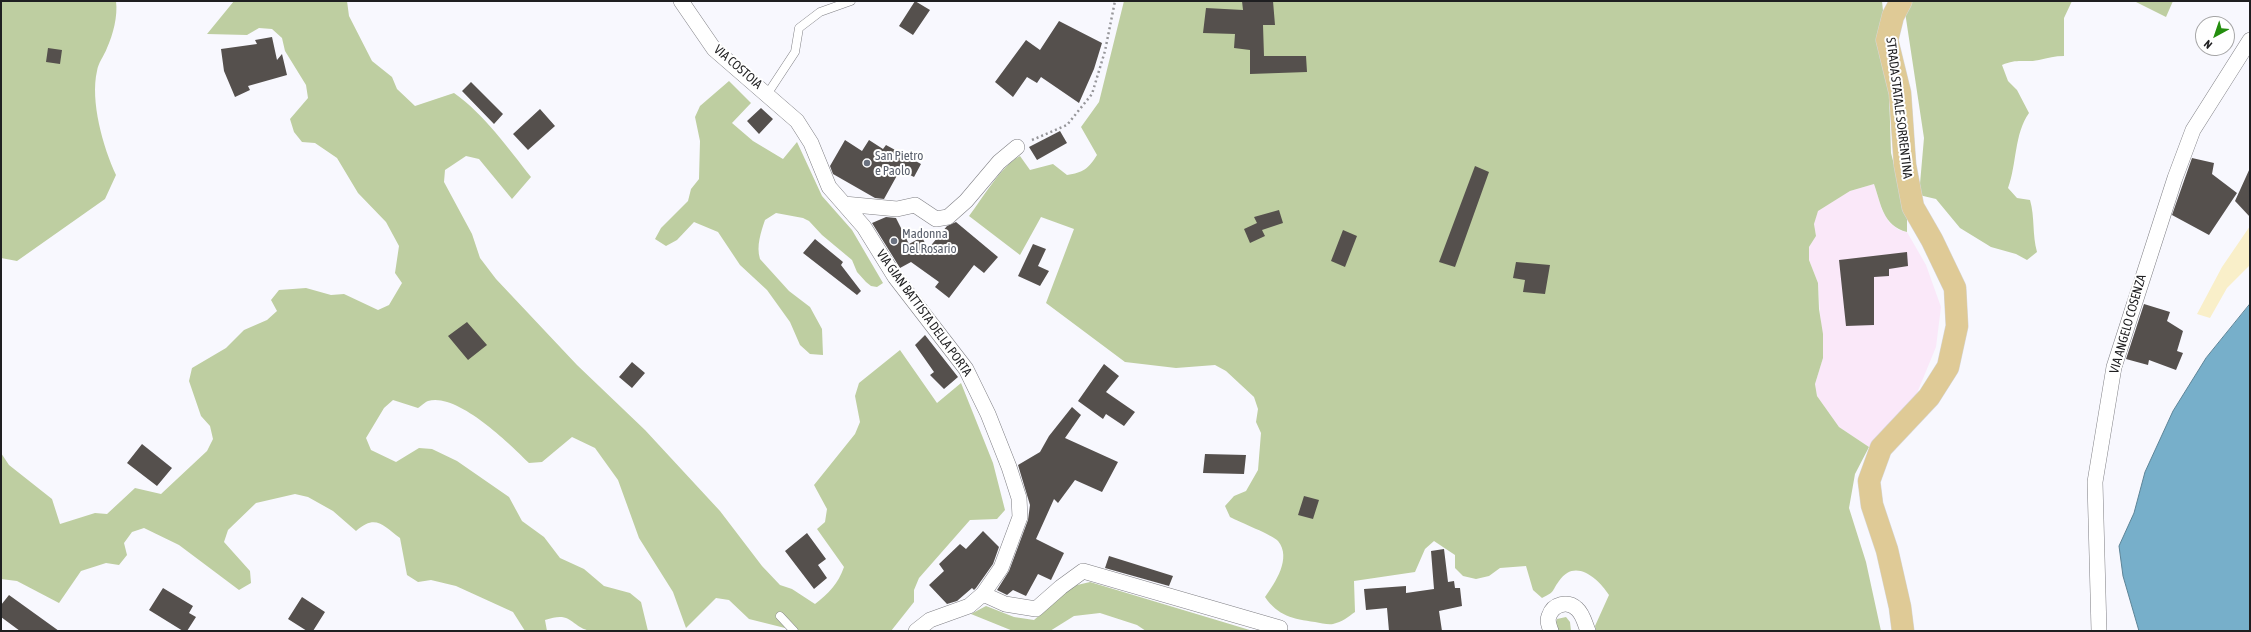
<!DOCTYPE html>
<html>
<head>
<meta charset="utf-8">
<style>
	body { margin:0 }
	#map { position:relative; width:2251px; height:632px; overflow:hidden; background:#f8f8fe; font-family:"Asap Condensed",sans-serif }
	canvas { display:block }
	.frame { position:absolute; inset:0; border:2px solid #1f1f21; pointer-events:none }
	.north { position:absolute; left:2195px; top:16px; width:40px; height:40px; box-sizing:border-box; background:#fff; border:1px solid #a5a5a6; border-radius:50%; rotate:220deg; font-size:11px; font-weight:700; line-height:16px; text-align:center; color:#1f1f21 }
	.north::after { content:''; display:block; margin:auto; width:14px; height:18px; background:#248e0e; clip-path:polygon(50% 0,100% 100%,50% 72%,0 100%) }
</style>
</head>
<body>
<div id="map">
<canvas width="2251" height="632"></canvas>
<div class="frame"></div>
<div class="north">N</div>
</div>
<script>
const c = document.querySelector('canvas').getContext('2d');
c.lineJoin = 'round';
function paint(path, color) { c.fillStyle = color; c.fill(path, 'evenodd'); }
function strokePath(path, color, width, dash) { c.strokeStyle = color; c.lineWidth = width; c.lineCap = dash ? 'butt' : 'round'; c.setLineDash(dash || []); c.stroke(path); }
function write(font, color, halo, rows, align = 'center') {
  c.font = font + ' "Asap Condensed",sans-serif'; c.lineWidth = 4; c.setLineDash([]); c.textBaseline = 'middle'; c.strokeStyle = halo; c.fillStyle = color; for (const [text, x, y, turn = 0] of rows) {
    c.save(); c.translate(x, y); c.rotate((+turn || 0) * Math.PI / 180); c.textAlign = isNaN(turn) ? turn : align; if (halo) c.strokeText(text, 0, 0); c.fillText(text, 0, 0); c.restore();
  }
}
const industrial = new Path2D(`
	M1874,184L1882,210L1889,222L1899,230L1907,232L1926,265L1941,307L1936,347L1915,398L1869,447L1839,427L1817,396L1815,384L1823,358L1818,283L1809,260V247L1816,236L1814,224L1817,211L1850,191Z`);
const green = new Path2D(`
	M1,1H116C118,16 113,35 107,48C104,56 98,63 97,71C90,101 103,147 116,175L105,199L17,261L1,258Z
	M234,1H347L349,16L372,61L392,77L397,89L415,106L454,93C483,113 509,149 531,177L512,199L479,159L466,156L445,170L444,182L472,234L480,258L496,279L577,365L645,430L720,511L762,566L780,585L792,589L815,604C829,593 838,584 844,567L817,529L825,522L827,509L814,485L855,434L860,422L855,396L859,383L900,350L937,403L961,383L993,463L1005,510L997,519L970,520L919,578L914,590V602L891,631H797L749,619L729,600L716,598L686,628L673,592L639,538L618,480L595,448L572,437L542,462L529,463C510,444 457,392 428,401C425,402 421,406 418,408L393,400L384,408L366,438L371,450L396,462L419,448L432,449L457,461L509,497L522,521L544,537L560,558L584,569L604,586L630,593L641,602L648,631C630,631 609,632 591,631C570,627 573,610 545,620L547,631H525L513,612L456,586L431,580L418,582L407,575L400,538C382,525 376,514 356,531L333,511L308,497L295,494L256,503L228,530L224,542L250,571L251,583L239,590L179,545L144,528L132,532L124,543L127,555L119,565L106,563L81,571L59,603L17,581L1,579V453L9,465L52,499L60,524L95,513L107,514L135,488L161,494L207,451L213,439L210,426L201,416L189,381L192,368L226,348L244,330L267,320L277,311L271,300L279,290L306,288L331,295L344,294L378,310L389,305L402,283L395,273L399,246L386,222L358,193L337,158L315,143L302,142L294,132L290,119L308,98L306,85L285,51L282,38L272,29L259,28L247,35L207,34Z
	M1124,1H1882L1888,60L1891,153L1907,215V232C1883,226 1881,204 1874,184L1850,191L1818,211L1814,224L1816,236L1809,247V260L1818,283L1819,309L1823,334V358L1815,384L1817,396L1839,427L1869,447L1855,474L1849,508L1866,562L1881,631H1596L1595,626L1609,595C1599,579 1575,557 1559,581C1551,592 1556,591 1542,598L1533,590L1526,566L1500,568L1489,576L1476,579L1463,576L1455,568V555L1434,541L1425,549L1415,572L1354,581L1355,612C1348,617 1342,622 1333,624C1328,625 1321,623 1315,622C1293,619 1278,616 1265,597C1275,583 1292,558 1278,541C1273,535 1239,522 1230,517L1225,506L1234,496L1246,491L1258,470L1261,433L1256,422L1258,409L1254,397L1226,371L1215,365L1176,368L1125,362L1046,303L1074,229L1041,217L1020,255L969,216C983,198 1000,167 1020,156L1030,170L1053,164L1067,175C1083,173 1089,168 1097,155L1081,127L1099,102Z
	M1911,1H2072L2064,18V56C2055,56 2048,58 2039,60C2024,63 2018,58 2002,65L2008,81L2017,90L2029,113C2014,134 2017,164 2008,188L2017,198L2030,200C2035,217 2032,235 2037,252L2027,260L2016,254L1991,247L1960,228L1936,199L1919,195L1924,138L1905,12Z
	M2134,1H2173L2166,17Z
	M729,81L751,103L732,123L753,141L783,159L797,142L822,196L852,230L883,283L877,287L871,286L866,282L857,272L852,260L822,235L809,221L803,218L776,213L765,220C761,232 756,246 760,259L789,291L810,307L822,329L823,355L810,354L800,345L790,322L767,290L740,265L718,232L694,222L677,240L666,246L655,239L661,228L688,201L691,189L699,179L700,141L695,117L700,106Z
	M1090,582L1253,631H1146L1137,625L1100,613L1074,616L1050,631H1013L971,614L986,606L1014,617L1034,620L1073,586Z
	M1566,617L1570,622L1571,631H1556L1555,625L1557,619Z`);
const sand = new Path2D(`
	M2250,226V265L2227,288L2210,318L2197,314L2222,267Z`);
const water = new Path2D(`
	M2250,304V631H2139L2123,576L2119,546L2134,513L2145,472L2173,411L2206,358Z`);
const building = new Path2D(`
	M915,1L930,10L913,35L899,26Z
	M1242,1H1273L1275,25H1263L1264,56H1306L1307,72L1250,74V50L1234,48L1235,34L1203,33L1206,8L1243,10Z
	M1059,21L1102,43L1094,69L1079,103L1041,77L1037,83L1027,77L1013,97L995,82L1026,40L1040,50Z
	M272,37L277,60L282,54L287,75L248,86L250,90L235,97L224,71L221,49L257,44L255,40Z
	M48,48L62,50L60,64L46,62Z
	M471,82L503,114L494,124L462,91Z
	M761,108L773,119L759,134L747,121Z
	M540,109L555,126L528,150L513,134Z
	M1060,131L1067,143L1037,160L1029,147Z
	M845,140L862,151L869,140L883,149L886,145L921,164L914,177L900,170L884,199L875,198L833,174L830,166Z
	M2192,158L2214,163L2212,174L2237,193L2209,235L2172,215Z
	M1475,166L1489,172L1455,267L1439,262Z
	M2250,168V217L2235,201Z
	M1279,210L1283,223L1262,230L1265,236L1250,243L1244,229L1257,223L1254,217Z
	M886,217L896,218L909,244L922,237L928,249L947,226L956,222L998,257L984,273L974,265L949,298L935,287L939,282L911,262L900,268L872,223Z
	M1343,230L1357,236L1345,267L1331,261Z
	M815,239L843,262L841,265L861,291L857,295L803,253Z
	M1033,244L1046,249L1038,266L1049,271L1040,286L1018,276Z
	M1907,252L1908,266L1889,269V276L1874,277V325L1846,326L1839,260Z
	M1516,262L1550,265L1545,294L1523,292L1525,280L1513,278Z
	M2144,304L2170,312L2167,321L2183,331L2177,351L2183,353L2176,370L2149,360L2148,365L2126,359Z
	M467,322L487,345L468,360L448,336Z
	M925,335L958,377L944,389L930,375L934,372L915,345Z
	M632,362L645,373L632,388L619,377Z
	M1104,364L1119,376L1106,392L1135,412L1124,426L1106,414L1103,419L1078,401Z
	M1072,407L1081,415L1065,438L1118,462L1102,492L1075,480L1058,503L1054,499L1036,539L1064,553L1051,580L1038,574L1026,596L1013,590L1007,595L997,590L1009,571L1028,520L1030,505L1018,465L1040,452L1049,436Z
	M142,444L172,468L157,486L127,463Z
	M1205,454L1246,455L1244,474L1203,473Z
	M1304,496L1319,500L1313,519L1298,515Z
	M983,531L999,547L993,564L976,588L974,590L972,588L957,601L947,604L929,585L944,571L939,564L960,544L966,549Z
	M807,533L826,559L818,565L827,578L814,589L785,551Z
	M1444,549L1448,582L1454,581L1455,588H1460L1462,606L1439,611L1442,631H1389L1387,608L1366,610L1364,589L1406,586V593L1434,589L1431,551Z
	M1109,556L1173,576L1169,586L1105,568Z
	M163,588L193,606L189,613L196,617L187,631H183L149,610Z
	M9,595L59,631H20L1,617V605Z
	M302,597L325,612L313,631H307L288,619Z`);
const path = new Path2D(`
	M1032,140L1067,125L1092,94L1105,51L1115,1`);
const service = new Path2D(`
	M768,93L795,52L799,28L820,12L851,1
	M780,616L794,631`);
const minor = new Path2D(`
	M681,1L714,49L797,121L811,143L829,187L864,227L895,277L966,369L988,414L1009,467L1019,498L1020,517L1001,568L983,594L969,606L930,620L916,631
	M844,204L897,209L915,205L936,219L948,217L966,201L999,162L1017,147
	M983,594L1005,604L1036,609L1061,587L1083,571L1280,628
	M1551,631C1549,626 1547,621 1549,616C1553,604 1568,600 1577,609C1583,614 1585,624 1588,631
	M2099,631L2095,482L2114,367L2175,178L2193,130L2250,40`);
const primary = new Path2D(`
	M1901,1L1893,16L1887,40L1900,93L1905,165L1913,207L1932,240L1955,288L1957,326L1948,367L1929,397L1881,448L1869,481L1872,505L1887,550L1900,607L1903,631`);
const markers = [
	[867,163,4,"#6b7280"],
	[894,241,4,"#6b7280"]
];
const streetNames = [
	["VIA COSTOIA",738,67,41],
	["STRADA STATALE SORRENTINA",1899,108,83],
	["VIA GIAN BATTISTA DELLA PORTA",924,313,54],
	["VIA ANGELO COSENZA",2128,324,-74]
];
const worshipNames = [
	["San Pietro",875,156],
	["e Paolo",875,171],
	["Madonna",902,234],
	["Del Rosario",902,249]
];
paint(industrial, '#fae8f9');
paint(green, '#becea1');
paint(sand, '#f9efc9');
paint(water, '#77afca');
strokePath(water, '#5d8497', 1);
paint(building, '#55504d');
strokePath(service, '#7f7f84', 9);
strokePath(minor, '#7f7f84', 16);
strokePath(primary, '#d7d7d7', 23);
strokePath(path, '#96969a', 2.5, [2, 3]);
strokePath(service, '#fff', 8);
strokePath(minor, '#fff', 15);
strokePath(primary, '#dfca96', 22);
for (const [x, y, r, color] of markers) { const dot = new Path2D(); dot.arc(x, y, r, 0, 2 * Math.PI); c.fillStyle = color; c.fill(dot); strokePath(dot, '#fff', 1.5); }
write('13px', '#1f1f21', '#fff', streetNames);
write('13px', '#5b616d', '#fff', worshipNames, 'left');
</script>
</body>
</html>
